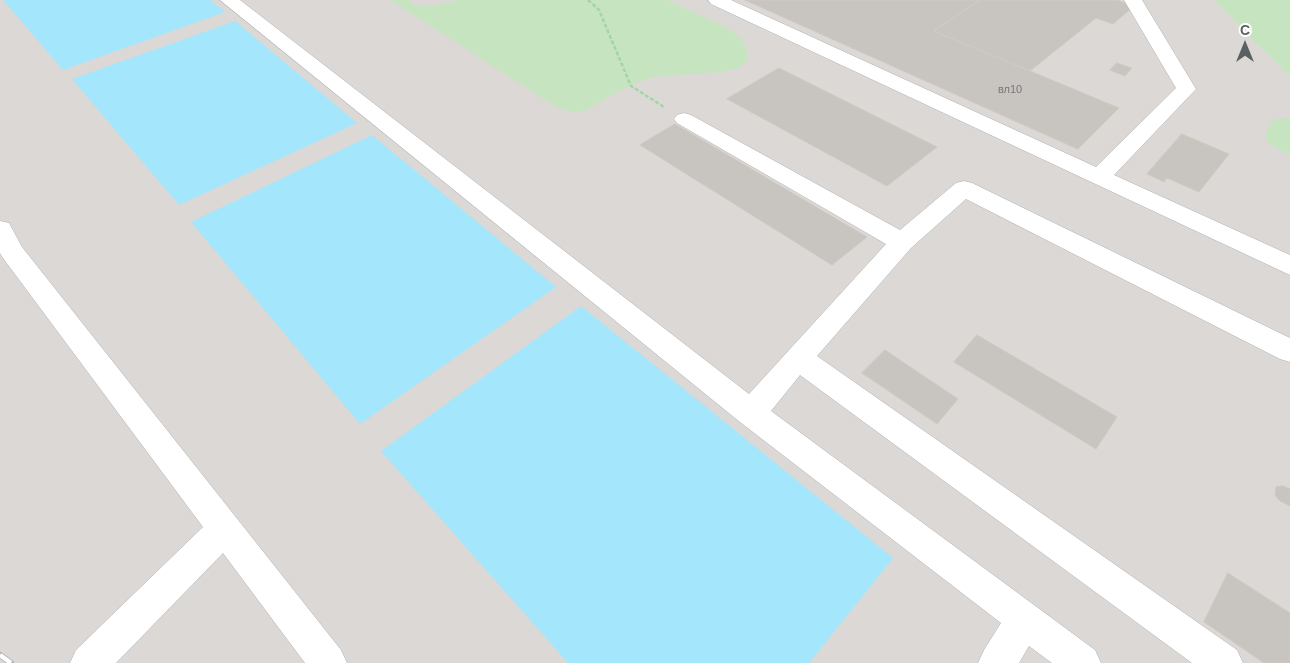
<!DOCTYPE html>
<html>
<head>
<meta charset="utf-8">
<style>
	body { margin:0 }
	#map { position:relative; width:1290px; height:663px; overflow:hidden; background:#ede9e3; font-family:Helvetica,sans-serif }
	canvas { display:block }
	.north { position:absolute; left:1220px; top:20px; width:50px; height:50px; -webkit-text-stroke:4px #fff; paint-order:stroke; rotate:0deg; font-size:14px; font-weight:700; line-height:20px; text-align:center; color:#5b6063 }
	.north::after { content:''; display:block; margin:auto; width:18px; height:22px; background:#5b6063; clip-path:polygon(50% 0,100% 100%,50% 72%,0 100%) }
</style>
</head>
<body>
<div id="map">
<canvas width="1290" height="663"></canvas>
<div class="north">С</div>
</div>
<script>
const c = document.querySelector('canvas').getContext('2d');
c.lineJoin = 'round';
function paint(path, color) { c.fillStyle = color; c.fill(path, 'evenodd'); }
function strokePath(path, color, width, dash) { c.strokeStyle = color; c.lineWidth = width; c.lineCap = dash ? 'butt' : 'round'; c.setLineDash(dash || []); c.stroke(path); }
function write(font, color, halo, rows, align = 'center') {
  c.font = font + ' Helvetica,sans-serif'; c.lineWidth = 5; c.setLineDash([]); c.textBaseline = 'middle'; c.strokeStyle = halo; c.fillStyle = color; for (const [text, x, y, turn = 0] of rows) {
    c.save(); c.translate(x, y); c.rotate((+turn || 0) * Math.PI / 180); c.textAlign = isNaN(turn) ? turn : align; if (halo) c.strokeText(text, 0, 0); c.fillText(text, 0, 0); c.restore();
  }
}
const industrial = new Path2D(`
	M0,0H1290V663H0Z`);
const green = new Path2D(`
	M390,0H408L414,5H434L459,0H667L726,27L742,39L747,52V60L739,68L722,72L659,76L641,81L615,93L585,111L570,112L556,107Z
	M1214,0H1290V77Z
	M1290,118V156L1268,143L1265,133L1274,119Z`);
const water = new Path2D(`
	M3,0H210L225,12L63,70Z
	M235,21L357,123L179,205L72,79Z
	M372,135L556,287L360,424L191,222Z
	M581,306L893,558L809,663H568L381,451Z`);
const building = new Path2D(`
	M745,0H980L934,31L1119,108L1078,149Z
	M980,0H1117L1134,6L1113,24L1096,18L1030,71L934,31Z
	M1117,63L1132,68L1125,76L1110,70Z
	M779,68L937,147L887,186L727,99Z
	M675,124L867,237L832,265L640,145Z
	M1182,134L1229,154L1199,192L1167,178L1164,182L1147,174Z
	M977,335L1117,417L1096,449L954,362Z
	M885,350L958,399L937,424L862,373Z
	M1283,486L1290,489V506L1280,501L1275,495L1276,487Z
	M1228,573L1290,613V663H1264L1204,622Z`);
const path = new Path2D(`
	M588,0L599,10L631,86L664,107`);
const minor = new Path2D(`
	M220,0H240L749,394L886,244L677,123L674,119L677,115L684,113L691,115L900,230L956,183L964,181L972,183L1290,338V362L1280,359L966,199L911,248L817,356L1237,650L1243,663H1192L800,375L771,411L1095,650L1101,663H1052L1029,646L1019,663H978L984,650L1001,623L740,422Z
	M708,0H731L1096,167L1176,88L1124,0H1142L1196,89L1114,175L1290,255V275L711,4Z
	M0,221L9,223L22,247L341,650L347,663H305L223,553L116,663H70L76,650L203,527L3,258L0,253Z`);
const rail = new Path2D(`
	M0,655L11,663`);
const numberNames = [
	["вл10",1010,90]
];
paint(industrial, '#dcd8d5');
paint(green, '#c7e4c0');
paint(water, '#a4e7fc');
paint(building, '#c8c4c0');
strokePath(building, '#d2c9c1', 1);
strokePath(minor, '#aeb2b5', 1);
strokePath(path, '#a3d6a6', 2.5, [4, 2]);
paint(minor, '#fff');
strokePath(rail, '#b1b2b3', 6);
strokePath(rail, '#fff', 4.5, [14]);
write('11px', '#76797a', null, numberNames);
</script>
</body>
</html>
